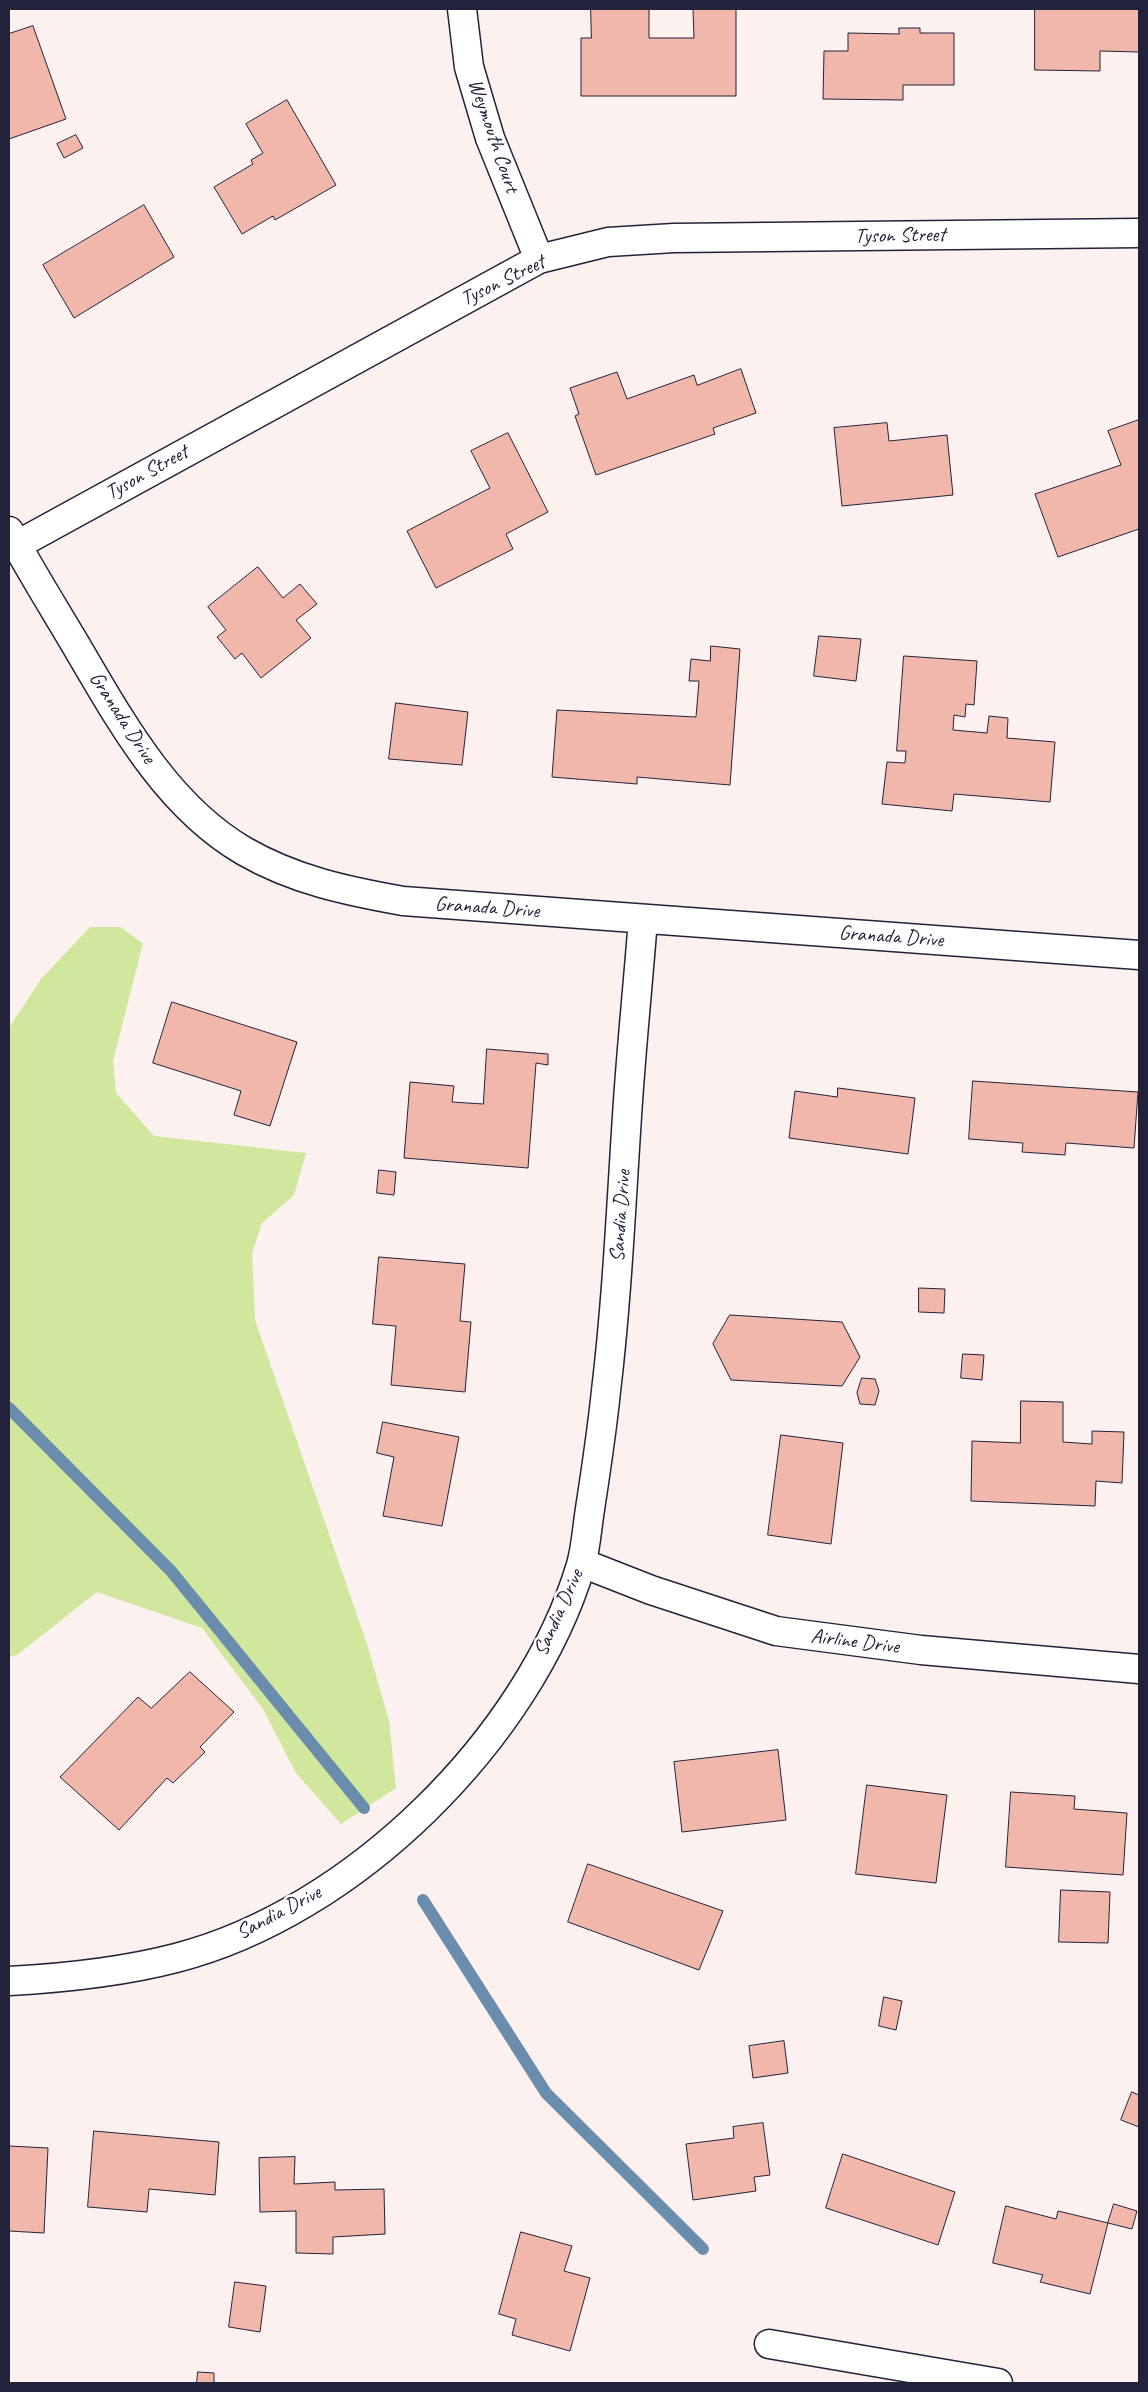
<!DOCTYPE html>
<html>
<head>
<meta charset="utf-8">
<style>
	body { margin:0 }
	#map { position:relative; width:1148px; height:2392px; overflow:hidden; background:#fcf1ee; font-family:Caveat,sans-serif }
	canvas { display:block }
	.frame { position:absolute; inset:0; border:10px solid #22223b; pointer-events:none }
</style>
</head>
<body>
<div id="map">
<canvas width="1148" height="2392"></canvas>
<div class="frame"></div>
</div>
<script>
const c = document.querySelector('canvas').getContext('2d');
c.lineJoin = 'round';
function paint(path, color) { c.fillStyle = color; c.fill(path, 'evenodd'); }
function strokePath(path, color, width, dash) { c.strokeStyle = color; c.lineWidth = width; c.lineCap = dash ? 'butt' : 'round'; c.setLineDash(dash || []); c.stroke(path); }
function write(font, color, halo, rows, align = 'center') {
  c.font = font + ' Caveat,sans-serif'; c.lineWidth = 5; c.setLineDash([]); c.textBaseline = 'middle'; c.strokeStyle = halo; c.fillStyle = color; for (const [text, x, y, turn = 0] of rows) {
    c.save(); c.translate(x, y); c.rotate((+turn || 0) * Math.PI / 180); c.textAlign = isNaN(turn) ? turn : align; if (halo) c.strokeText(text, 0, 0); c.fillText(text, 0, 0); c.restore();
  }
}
const green = new Path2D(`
	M90,927H120L143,943L113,1061L116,1093L154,1136L306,1153L294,1195L262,1223L252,1253L255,1320L367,1644L389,1721L396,1788L341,1824L296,1773L263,1709L202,1628L97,1592L17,1655L9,1657V1028L41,979Z`);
const stream = new Path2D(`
	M9,1408L171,1571L364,1808
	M423,1900L546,2093L703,2249`);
const building = new Path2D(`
	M591,9H649V38H694L693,9H736V96H581V38H591Z
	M1035,9H1139V52L1100,51V71L1035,70Z
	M33,26L66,119L9,139V34Z
	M899,28H920V33H954V85H903V100L823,99L824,51H848V33L899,34Z
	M287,100L336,185L275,220L273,216L242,234L214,187L253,164L251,160L263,153L246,124Z
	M76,135L83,148L64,158L57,144Z
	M144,205L174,257L74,318L43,265Z
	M741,369L756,413L713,428L715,434L596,475L575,416L579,414L570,388L617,372L627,399L694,375L697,385Z
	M1139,420V529L1058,557L1035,494L1121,465L1108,431Z
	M887,423L889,441L947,435L953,495L842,506L834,428Z
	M508,433L548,512L506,534L513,549L436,588L407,531L490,488L471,451Z
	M258,567L283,598L300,584L317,604L296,620L311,638L261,678L242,653L235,659L217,637L226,630L208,607Z
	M819,636L861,639L856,681L814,676Z
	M711,646L740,649L730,785L637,777V784L552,777L557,710L696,717L699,681H689L691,659L710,661Z
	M904,656L977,661L974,705L966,704L965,717L954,715L953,730L987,733L989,716L1008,718L1007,738L1055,742L1050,802L954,794L952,811L882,804L887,762L905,763L906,751H897Z
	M396,703L468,712L462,765L389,759Z
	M172,1002L297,1042L270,1126L234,1115L241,1091L153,1063Z
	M487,1049L548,1054V1065L536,1063L528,1168L404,1158L410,1082L454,1086L452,1102L483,1104Z
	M973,1081L1138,1092L1134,1148L1066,1143L1065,1155L1022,1152L1023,1143L969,1139Z
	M838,1088L915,1098L908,1154L789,1138L795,1091L837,1097Z
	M379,1170L396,1172L394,1195L377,1193Z
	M379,1257L465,1264L460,1321L471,1322L465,1392L391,1385L396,1326L373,1324Z
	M919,1288L945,1289L944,1313L919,1312Z
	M730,1315L842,1322L860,1357L842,1386L731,1380L713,1344Z
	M963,1354L984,1355L982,1380L961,1378Z
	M862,1378L875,1379L879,1391L875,1405L860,1404L857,1393Z
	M1021,1401L1063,1402V1442L1092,1444V1431L1124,1432L1122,1483L1096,1481L1095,1506L971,1501L972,1441L1020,1443Z
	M383,1422L459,1437L442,1526L383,1516L394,1457L377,1453Z
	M781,1435L843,1443L831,1544L768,1535Z
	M190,1672L234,1712L200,1747L205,1752L173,1783L167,1778L119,1830L60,1777L138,1697L151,1708Z
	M778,1750L786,1820L682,1832L674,1762Z
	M867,1785L947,1795L936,1883L856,1874Z
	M1011,1792L1075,1796L1074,1809L1127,1813L1123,1875L1006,1867Z
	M588,1864L723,1911L699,1970L568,1922Z
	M1061,1890L1110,1892L1108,1943L1059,1942Z
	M884,1997L902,2001L896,2030L879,2026Z
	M784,2041L788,2073L753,2078L749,2046Z
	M1132,2092L1139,2095V2127L1121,2120Z
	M763,2123L770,2175L754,2177L756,2191L693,2200L686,2144L734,2138L733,2127Z
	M94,2131L219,2142L215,2195L149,2189L147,2212L88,2207Z
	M9,2146L48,2148L44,2233L9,2231Z
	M843,2154L955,2192L938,2245L826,2208Z
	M295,2157L294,2184L335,2182V2190L384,2189L385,2234L333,2237V2254L296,2253V2211L260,2212L259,2158Z
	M1114,2204L1137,2211L1132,2229L1108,2223Z
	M1006,2206L1056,2219L1058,2211L1108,2223L1090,2294L1040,2282L1043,2275L993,2263Z
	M521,2232L572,2246L564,2271L590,2278L570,2351L512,2335L516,2319L499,2314Z
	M235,2282L266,2286L260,2332L229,2327Z
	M198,2372L214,2373V2383H197Z`);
const minor = new Path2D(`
	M462,9L469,67L490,138L539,259
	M9,531C29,568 52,605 74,642C119,718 165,805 244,851C294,880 347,891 403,901L1139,955
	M17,545L539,259L608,242L674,238L1139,233
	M582,1563L651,1590L776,1631L921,1650L1139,1669
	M9,1981C65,1978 122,1972 176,1958C352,1913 529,1739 581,1565C586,1547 587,1528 590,1509C596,1470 602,1430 606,1391C617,1299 621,1208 627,1116C631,1051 638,985 643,919
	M769,2344L998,2383`);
const streetNames = [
	["Weymouth Court",493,136,71],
	["Tyson Street",900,236,-1],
	["Tyson Street",503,281,-26],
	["Tyson Street",147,473,-29],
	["Granada Drive",122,718,57],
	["Granada Drive",487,908,4],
	["Granada Drive",891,937,4],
	["Sandia Drive",621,1216,-86],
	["Sandia Drive",559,1613,-66],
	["Airline Drive",855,1642,7],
	["Sandia Drive",279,1913,-28]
];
paint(green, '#d0e79d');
strokePath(stream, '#6a8cad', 12);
paint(building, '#f1b7ab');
strokePath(building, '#22223b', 1);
strokePath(minor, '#22223b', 31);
strokePath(minor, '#fff', 28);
write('21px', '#22223b', '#fff', streetNames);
</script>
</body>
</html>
